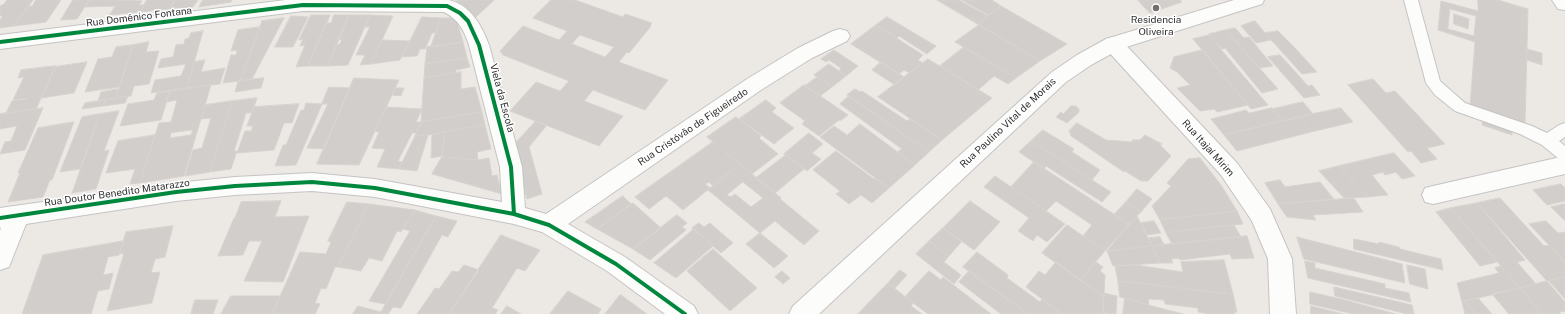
<!DOCTYPE html>
<html>
<head>
<meta charset="utf-8">
<style>
	body { margin:0 }
	canvas { display:block; background:#ece8e4 }
</style>
</head>
<body>
<canvas width="1565" height="314"></canvas>
<script>
const c = document.querySelector('canvas').getContext('2d');
c.lineJoin = 'round';
function paint(path, color) { c.fillStyle = color; c.fill(path, 'evenodd'); }
function strokePath(path, color, width, dash) { c.strokeStyle = color; c.lineWidth = width; c.lineCap = dash ? 'butt' : 'round'; c.setLineDash(dash || []); c.stroke(path); }
function write(font, color, halo, rows, align = 'center') {
  c.font = font + ' "Public Sans",sans-serif'; c.lineWidth = 3; c.setLineDash([]); c.textBaseline = 'middle'; c.strokeStyle = halo; c.fillStyle = color; for (const [text, x, y, turn = 0] of rows) {
    c.save(); c.translate(x, y); c.rotate((+turn || 0) * Math.PI / 180); c.textAlign = isNaN(turn) ? turn : align; if (halo) c.strokeText(text, 0, 0); c.fillText(text, 0, 0); c.restore();
  }
}
const building = new Path2D(`
	M7,0H33L14,26L0,28V20L3,15L0,16V6L4,4Z
	M36,0H61L46,22L14,26L28,6H32Z
	M73,0H89L77,19L61,20Z
	M89,0H119L115,6L85,7Z
	M119,0L142,1L139,5H144L140,12L110,15Z
	M147,0H175L170,9L140,12Z
	M175,0H198L193,7L170,9Z
	M203,0H232L231,2L199,7Z
	M456,0H494L476,17L471,18Z
	M551,0H575L623,17L625,14L652,23L650,26H651L629,53L627,52L619,62L668,80L645,110L593,90L584,101L623,116L599,146L510,111L536,82L560,91L569,81L503,55L500,51L523,26L559,40L567,31L533,18ZM580,35L614,47L605,57L572,44Z
	M937,0H959L988,16L978,24Z
	M962,0H992L1001,6L989,15Z
	M1138,0H1180L1182,2L1150,13Z
	M1478,0H1498L1528,9L1525,125L1512,121V135L1482,125L1484,111L1470,106L1475,42L1438,30L1441,1L1478,11ZM1450,9L1476,16L1474,36L1448,29Z
	M1001,6L1067,44L1040,61L978,24Z
	M1454,14L1469,19L1468,29L1454,24Z
	M311,15H330L308,66L296,67L305,45L300,46L303,39L299,40Z
	M334,15H349L328,66H308L326,23H331Z
	M349,15H370L348,65L328,66L336,45L340,44L342,39L338,40Z
	M370,15L393,16L371,64L360,65L365,55H356L370,27H365Z
	M291,16L308,17L293,47H275Z
	M422,17L441,18L436,33H432L425,49H420L417,56L402,57Z
	M887,17L936,46L927,54L899,36L897,38L876,25Z
	M284,18L252,79L240,81L262,21Z
	M441,18H456L463,42L431,47Z
	M1254,21H1255L1271,40L1256,43L1241,26Z
	M876,25L923,55L918,60L923,63L909,73L904,70L899,74L851,44Z
	M979,25L1040,61L1016,78L955,42Z
	M260,27L240,81L223,83L231,55H236L237,50L231,51L238,30Z
	M1235,28L1244,38L1249,37L1273,66L1259,68L1226,30Z
	M1226,30L1278,89L1262,93L1225,48L1222,49L1209,34Z
	M203,31L187,88L151,93L155,80L181,76L186,64L158,68L161,59L173,57L176,45L184,44L185,39L189,38L191,33Z
	M1278,31L1294,47L1317,72L1302,74L1265,33Z
	M1210,35L1220,47H1219L1268,105L1251,109L1193,39Z
	M382,40L410,41L400,60L371,64Z
	M149,42L146,52L159,51L149,84L134,86L131,96L116,98L133,45Z
	M463,42L467,58L425,64L427,47Z
	M133,45L119,87L85,92L98,59L112,57L116,47Z
	M964,47L1016,78L1008,84L994,76L978,90L940,66Z
	M1527,49L1542,53V65L1527,60Z
	M834,50L858,66L846,76L839,71L841,68L829,60L826,62L821,59Z
	M1203,50L1219,70L1248,105L1217,112L1214,109L1200,111L1177,88L1190,85L1177,72L1170,68L1174,57Z
	M1280,55L1308,86L1312,85L1320,95L1304,98L1268,57Z
	M467,58L470,67L456,70L455,73L424,78L425,64Z
	M928,59L992,98L942,140L878,97Z
	M205,60L201,72L225,68L220,84L187,88L194,62Z
	M87,62L74,93L41,98L55,67Z
	M881,62L904,77L895,85L872,70Z
	M829,64L846,76L832,87L814,75Z
	M56,66L36,109L6,113L12,101L26,99L27,98L13,100L24,77L18,78L21,70Z
	M461,72V89L475,87L482,112L421,122L424,78Z
	M817,77L832,87L820,96L805,86Z
	M264,78L261,88L235,92L238,81Z
	M354,78L399,80L359,165L317,164Z
	M1373,79L1386,93L1395,91L1445,144L1427,148L1437,159L1421,163L1411,151L1408,152L1348,85Z
	M211,85L184,176L140,183L159,123L171,122L177,100L166,102L170,91ZM193,130L191,135L170,138L171,133Z
	M804,85L848,115L840,121L839,120L819,136L802,124L805,121L780,103Z
	M329,87L350,88L324,149L307,148L328,104H322Z
	M395,88H404L401,96L392,95Z
	M118,89L116,98L98,101L101,92Z
	M855,89L860,92L862,91L907,121L910,119L942,140L929,152L847,95Z
	M170,91L161,120L120,126L128,104L154,100L157,93Z
	M128,96L125,103L103,106L106,100Z
	M849,96L929,152L915,165L897,152L902,149L840,104Z
	M257,98L252,113H246L234,151H237L231,169L210,172L232,101Z
	M106,100L103,106L82,109L85,103Z
	M766,100L776,108L772,112L794,128L774,144L739,119Z
	M232,101L210,172L185,176L193,150L202,148L211,118L201,119L205,105Z
	M1303,102L1313,114L1283,121L1273,109Z
	M306,103L322,104L296,165L275,166L283,145H286L301,110H304Z
	M299,104L292,123H284L274,150L237,153L245,131H251L253,126H247L254,107Z
	M1071,106H1076L1079,109V112L1067,123L1056,117L1061,112L1063,114Z
	M386,107L422,109L416,122H421L416,133H412L398,161L402,162L399,169L377,167L385,149L372,148L379,132L375,131Z
	M43,108L25,150L0,154L5,142L11,141L17,126L0,129V114Z
	M1272,108L1283,121L1224,135L1211,119L1246,110L1249,113Z
	M1341,108L1353,122L1311,132L1299,117Z
	M119,111L104,151L109,150L96,189L72,193L100,114Z
	M482,112L485,125L428,135L415,136L421,122Z
	M100,114L80,169L60,172L82,117Z
	M736,117L761,136L759,138L778,154L752,174L707,137Z
	M1299,117L1311,132L1237,151L1224,135Z
	M536,121L547,125L529,147L542,194L527,199L513,146Z
	M74,122L52,180H50L43,197L8,202L20,173H18L38,128Z
	M1077,123L1106,140L1133,142L1132,140H1140L1145,135L1162,144L1160,145L1171,156L1148,181H1141L1125,171L1124,172L1071,136L1069,131Z
	M860,124L915,165L889,188L820,137L834,126L847,135Z
	M485,125L491,149L477,152L478,160L442,157L445,132Z
	M1043,130L1074,149L1072,152L1100,170L1092,180L1031,141Z
	M445,132L442,156L431,158L432,135Z
	M809,133L823,144L812,153L821,159L807,171L784,154Z
	M155,135L140,183L130,184L135,169L106,173L118,141Z
	M428,135L417,171L399,169L415,136Z
	M1031,141L1092,180L1111,192L1102,202L1046,166L1044,169L1019,152Z
	M713,142L740,164L713,186L709,182L705,184L710,188L683,210L666,196L649,209L635,197Z
	M836,151L874,179L875,178L889,188L872,203L861,195L849,204L836,194L840,191L813,170Z
	M1394,153L1415,176L1402,179L1396,172L1385,175L1383,172L1372,175L1388,195L1367,197L1339,166Z
	M786,155L804,169L775,193L756,178Z
	M442,157L478,160L489,158L492,176L497,175L502,194L432,174Z
	M1200,158L1221,185L1237,211L1160,220L1152,206L1171,186L1167,183L1188,159Z
	M1034,162L1129,224L1105,251L1083,236L1092,225L1056,201L1046,211L1011,187Z
	M740,164L781,198L780,199L819,231L804,245L775,221L760,233L708,190ZM743,182L763,198L751,207L735,194L731,197L727,195Z
	M1339,166L1367,197L1344,198L1319,171Z
	M995,176L1065,224L1047,242L1037,235L1033,241L1018,231L1029,218L984,187Z
	M1280,180L1285,187L1320,182L1334,199L1278,204L1265,183Z
	M1561,184L1565,188V201L1547,205L1533,190Z
	M1137,189L1152,199L1141,212L1126,202Z
	M623,196L631,204L597,229L585,222Z
	M1354,198L1363,212L1313,215L1316,220L1287,217L1278,204Z
	M1500,198L1544,246L1549,245L1565,263V277L1547,281L1477,203Z
	M281,201L275,217L309,216L283,282L244,281L262,241H249L243,255L218,256L234,218H235L241,202Z
	M970,201L1000,222L974,250L943,228Z
	M347,202L369,204L338,267H335L326,289L321,288L315,303L320,304L315,314H272L300,252L326,254L331,242L328,241Z
	M1126,202L1141,212L1129,224L1114,215Z
	M633,203L661,228L633,249L597,229Z
	M1477,203L1525,260L1517,262L1536,284L1520,288L1451,208Z
	M369,204L415,210L401,232L397,231L382,261L369,258L361,271L338,267Z
	M1565,204V221L1551,207Z
	M1451,208L1497,262L1480,266L1436,212Z
	M415,210L436,216L385,304L369,301L410,231L403,229Z
	M1237,211L1243,224L1166,233L1160,220Z
	M677,215L687,223L682,227L686,230L650,260L633,249Z
	M436,216L457,221L448,237L442,235L401,308L393,307L388,314H380Z
	M1137,216L1152,246L1107,251L1119,236Z
	M1154,221L1161,233L1147,235L1141,223Z
	M1546,221L1558,233L1565,232V262L1529,224Z
	M699,223L704,227L710,223L733,243L721,253L692,228Z
	M1067,225L1105,251L1080,280L1042,253Z
	M1234,225L1241,237L1172,244L1166,233Z
	M173,226L165,257L155,259L151,273L160,272L152,303L107,311L124,253L119,254L126,232Z
	M943,228L962,241L949,256L929,241Z
	M694,229L713,246L676,278L654,263Z
	M760,233L788,256L774,268L746,244Z
	M501,235L540,250L525,271L517,268L492,308L498,310L495,314H449Z
	M1247,236L1254,258L1232,259L1230,254L1180,260L1179,258L1171,259L1173,263H1160L1152,246Z
	M1160,237L1164,245L1152,246L1149,238Z
	M1297,237L1402,264L1405,283L1304,259Z
	M1354,239L1379,244V242L1399,247L1400,249L1441,259L1443,270L1354,249Z
	M124,241L119,255L108,257L103,275L113,273L109,289L98,291L91,314H22L43,255Z
	M929,241L949,256L944,262L961,275L954,284L916,254Z
	M1152,246L1160,263L1113,266L1107,251Z
	M713,249L757,288L730,311L687,271Z
	M977,252L1008,275L1007,278L1040,302L1042,299L1062,314H1028L963,267Z
	M1224,260L1233,294L1118,281L1115,266L1135,265L1183,272L1181,262Z
	M1305,261L1315,263V268L1385,284V288L1409,293L1411,302L1308,278Z
	M1056,262L1104,297L1103,314H1062L1026,287L1039,271L1045,275Z
	M1096,262L1103,267L1100,271L1105,275L1104,297L1080,280Z
	M464,265L479,270L449,314H417L435,288L439,289L452,271L458,272Z
	M1407,265L1425,269L1428,289L1410,284Z
	M1501,266L1520,288L1462,302L1457,283L1499,273L1495,268Z
	M900,270L907,275L895,288L888,283Z
	M782,271L790,278L783,284L775,277Z
	M929,271L941,280L943,277L991,314H928L905,297Z
	M969,271L1028,314H1001L959,282Z
	M1565,277V299L1549,281Z
	M1118,281L1233,294L1237,312H1234L1235,314H1211L1198,312V308L1165,304L1164,300L1148,299L1149,305L1120,297Z
	M1547,281L1565,302V311L1559,312L1561,314H1542L1520,288Z
	M888,283L913,303L911,306L922,314H858Z
	M1334,287L1412,305L1414,314H1407L1335,296Z
	M1520,288L1542,314H1509L1492,294Z
	M568,291L601,309L598,314H550Z
	M1310,292L1341,299L1396,314H1353L1310,304Z
	M1104,293L1117,296L1116,314L1103,313Z
	M620,295H621L647,314H605Z
	M231,296H280L272,314H221Z
	M1125,298L1148,305L1183,314H1123Z
	M1478,298L1492,314H1476L1465,301Z
	M195,300H218L213,314H191Z
	M1465,301L1476,314H1465L1462,302Z
	M358,306L381,312L380,314H353Z
	M507,306L521,314H501Z
	M1311,306L1343,314H1311Z`);
const lane = new Path2D(`
	M1404,0H1418L1440,81L1465,103L1532,126L1547,133L1559,125L1565,123V137L1559,141L1565,146V161L1559,159L1542,145L1520,134L1455,111L1435,95L1426,83Z`);
const street = new Path2D(`
	M449,0C471,6 481,24 489,45L522,167L525,208L546,214L747,79L798,48L833,31L840,29L847,31L850,36L847,41L812,58L761,90L568,224L625,257L694,306L698,314H665L607,271L542,232L514,224L375,197L312,191L235,195L176,201L26,224L9,267L0,270V231L1,227L0,228V208L176,183L235,177L312,173L375,179L502,202L500,167L469,45C464,30 459,20 444,12L303,11L0,49V35L286,0Z
	M1552,0H1565V10L1558,9Z
	M1113,37L1120,39L1237,163L1270,209L1292,259L1296,314H1270L1268,259L1252,221L1221,175L1106,49L1103,44L1106,39Z
	M1565,156V174L1433,204L1425,202L1422,195L1425,188L1433,186Z`);
const secondary = new Path2D(`
	M1234,0H1264L1262,4L1120,49L1091,65L1066,82L819,314H789L793,306L1052,72L1077,55L1106,39Z`);
const cycleway = new Path2D(`
	M0,42L303,5L447,6L460,13L468,21L479,45L511,167L514,214
	M0,218L176,192L235,186L312,182L375,188L514,214L549,225L616,264L685,314`);
const markers = [
	[1156,8,4,"#706f6e"]
];
const streetNames = [
	["Rua Domênico Fontana",139,17,-7],
	["Viela da Escola",502,98,75],
	["Rua Paulino Vital de Morais",1008,123,-43],
	["Rua Cristóvão de Figueiredo",693,127,-34],
	["Rua Itajaí Mirim",1208,148,48],
	["Rua Doutor Benedito Matarazzo",117,193,-8]
];
const poiNames = [
	["Residencia",1156,20],
	["Oliveira",1156,32]
];
paint(building, '#d1cecb');
strokePath(building, '#d7d4d0', 1);
strokePath(lane, '#c5c4c5', 2);
strokePath(street, '#c5c4c5', 2);
strokePath(secondary, '#c5c4c5', 2);
paint(lane, '#fcfcfb');
paint(street, '#fcfcfb');
paint(secondary, '#fcfcfb');
strokePath(cycleway, '#00873e', 4);
for (const [x, y, r, color] of markers) { const dot = new Path2D(); dot.arc(x, y, r, 0, 2 * Math.PI); c.fillStyle = color; c.fill(dot); strokePath(dot, '#fff', 1.5); }
write('10px', '#2e2e2e', '#fff', streetNames);
write('10px', '#2e2e2e', '#fff', poiNames);
</script>
</body>
</html>
